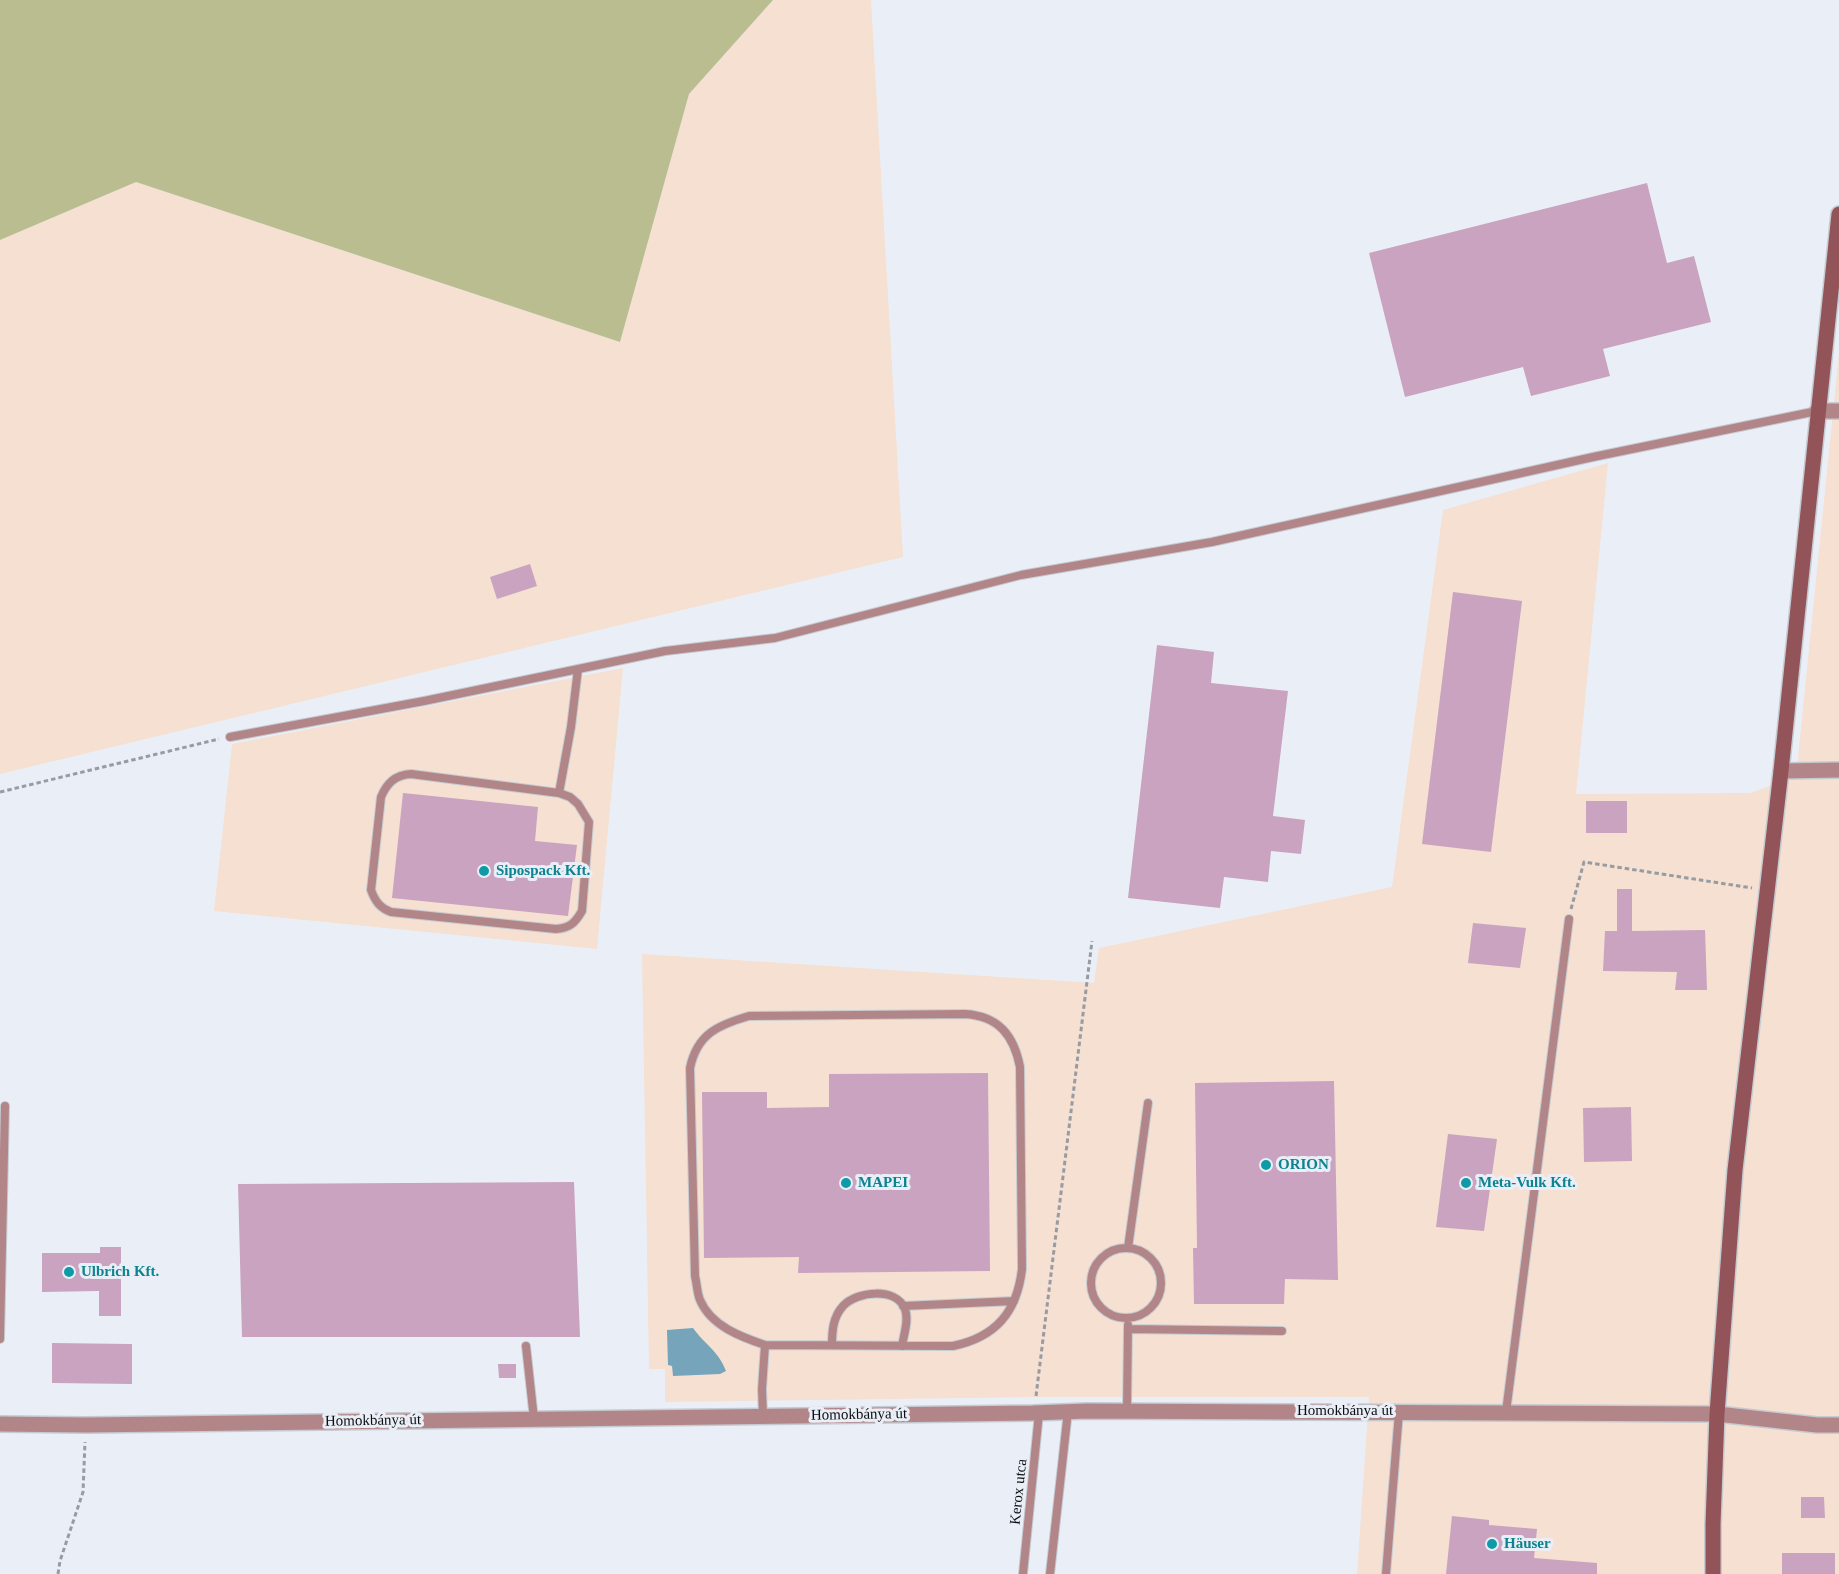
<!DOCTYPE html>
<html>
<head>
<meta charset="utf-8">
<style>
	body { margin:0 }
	canvas { display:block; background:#eaeff7 }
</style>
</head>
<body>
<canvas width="1839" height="1574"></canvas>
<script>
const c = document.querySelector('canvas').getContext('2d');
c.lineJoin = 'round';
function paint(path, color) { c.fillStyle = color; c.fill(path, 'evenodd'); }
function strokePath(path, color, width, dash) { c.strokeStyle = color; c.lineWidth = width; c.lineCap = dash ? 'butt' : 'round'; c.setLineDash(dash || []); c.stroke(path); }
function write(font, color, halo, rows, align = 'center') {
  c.font = font + ' Georgia,serif'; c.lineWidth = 6; c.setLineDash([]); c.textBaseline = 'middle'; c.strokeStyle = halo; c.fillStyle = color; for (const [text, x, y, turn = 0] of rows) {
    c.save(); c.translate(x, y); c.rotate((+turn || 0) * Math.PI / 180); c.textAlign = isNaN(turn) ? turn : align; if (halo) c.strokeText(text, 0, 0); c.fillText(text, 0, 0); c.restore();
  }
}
const industrial = new Path2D(`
	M773,0H871L903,557L0,774V240L136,182L620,342L689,94Z
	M1839,353V1574H1357L1369,1397H1042L665,1402V1369H649L642,954L1094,983L1099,948L1392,887L1443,510L1608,463L1576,794L1750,793L1796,777Z
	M623,668L597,949L214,911L232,744Z`);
const forest = new Path2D(`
	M0,0H773L689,94L620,342L136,182L0,240Z`);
const water = new Path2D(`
	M693,1328C705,1345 718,1350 726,1371L720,1374L673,1376L672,1366L668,1365L667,1330Z`);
const building = new Path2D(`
	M1647,183L1667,263L1694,256L1711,322L1603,349L1610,376L1531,396L1523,367L1405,397L1369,253Z
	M530,564L537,586L497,599L490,577Z
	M1453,592L1522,601L1491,852L1422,844Z
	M1157,645L1214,652L1211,683L1288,691L1273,816L1305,820L1301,854L1271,851L1268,882L1224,877L1220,908L1128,898Z
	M403,793L538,807L535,841L577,845L568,916L392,898Z
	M1586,801H1627V833H1586Z
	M1617,889H1632V931L1705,930L1707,990H1675L1677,972L1603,971L1605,931H1617Z
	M1473,923L1526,928L1520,968L1468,963Z
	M988,1073L990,1271L798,1273L799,1257L704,1258L702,1092H767V1108L829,1107V1074Z
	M1334,1081L1338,1280L1285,1279L1284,1304H1194L1193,1248H1197L1195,1083Z
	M1631,1107L1632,1161L1584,1162L1583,1108Z
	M1448,1134L1497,1139L1484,1231L1436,1227Z
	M574,1182L580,1337H242L238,1184Z
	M100,1247H121V1316H99V1291L42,1292V1253H100Z
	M52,1343L132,1344V1384L52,1383Z
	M498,1364H516V1378H499Z
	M1801,1497H1824L1825,1518H1801Z
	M1452,1516L1489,1520V1525L1537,1529L1534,1558L1597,1563V1574H1446Z
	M1782,1553H1835V1574H1782Z`);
const path = new Path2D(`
	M0,792L219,739
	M1571,909L1584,862L1752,888
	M1036,1396L1092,941
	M58,1574L60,1561L83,1492L85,1442`);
const lane = new Path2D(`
	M230,737L424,701L665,651L775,638L1021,575L1212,542L1593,457L1817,411
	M559,793L411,774C395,775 387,783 381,797L371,890C375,901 380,908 391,912L556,929C570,928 575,923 582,911L589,822L578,804L570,797L559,793L571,727L578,669
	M1091 1283a35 35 0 1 1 70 0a35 35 0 1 1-70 0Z
	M1128,1248L1148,1103
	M903,1306L1014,1301
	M1128,1329L1282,1331
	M0,1339L5,1106
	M832,1345C832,1331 833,1317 843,1306C857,1291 896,1287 905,1309C909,1320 904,1334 902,1346
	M526,1346L534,1419
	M1127,1411L1128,1325
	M1506,1412L1569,919
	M763,1416L762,1389L765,1345L953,1346C996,1337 1017,1312 1022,1269L1020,1067C1014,1036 999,1016 965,1014L749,1016C718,1025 697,1034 690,1068L695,1276C697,1284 697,1293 700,1300C711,1326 741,1337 765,1345
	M1023,1574L1039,1413
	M1050,1574L1068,1411
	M1386,1574L1399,1412`);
const street = new Path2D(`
	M1817,411H1839
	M1781,771L1839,770
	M0,1424L86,1425L1033,1413L1087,1411L1717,1414L1817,1425H1839`);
const secondary = new Path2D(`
	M1713,1574V1524L1717,1414L1735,1170L1781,771L1839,214`);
const markers = [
	[484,871,6,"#0f9aa8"],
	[1266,1165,6,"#0f9aa8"],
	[846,1183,6,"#0f9aa8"],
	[1466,1183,6,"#0f9aa8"],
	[69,1272,6,"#0f9aa8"],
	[1492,1544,6,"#0f9aa8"]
];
const cultureNames = [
	["Sipospack Kft.",496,871],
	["ORION",1278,1165],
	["MAPEI",858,1183],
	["Meta-Vulk Kft.",1478,1183],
	["Ulbrich Kft.",81,1272],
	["Häuser",1504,1544]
];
const streetNames = [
	["Homokbánya út",1345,1411],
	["Homokbánya út",859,1415,-1],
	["Homokbánya út",373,1421,-1],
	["Kerox utca",1019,1492,-84]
];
paint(industrial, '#f5e0d2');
paint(forest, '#b9bd90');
paint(water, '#75a4bb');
paint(building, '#c9a3c0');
strokePath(lane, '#c6cbd2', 10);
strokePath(street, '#c6cbd2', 18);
strokePath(secondary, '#c6cbd2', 18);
strokePath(path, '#989ca2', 3, [4.5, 3]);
strokePath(lane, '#b28688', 8);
strokePath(street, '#b28688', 15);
strokePath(secondary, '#925458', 15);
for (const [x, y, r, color] of markers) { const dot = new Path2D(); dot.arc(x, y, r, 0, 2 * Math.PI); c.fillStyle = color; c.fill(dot); strokePath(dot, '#eaeff7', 2); }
write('bold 15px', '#0d838f', '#eaeff7', cultureNames, 'left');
write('15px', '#0b0d10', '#eaeff7', streetNames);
</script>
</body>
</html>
